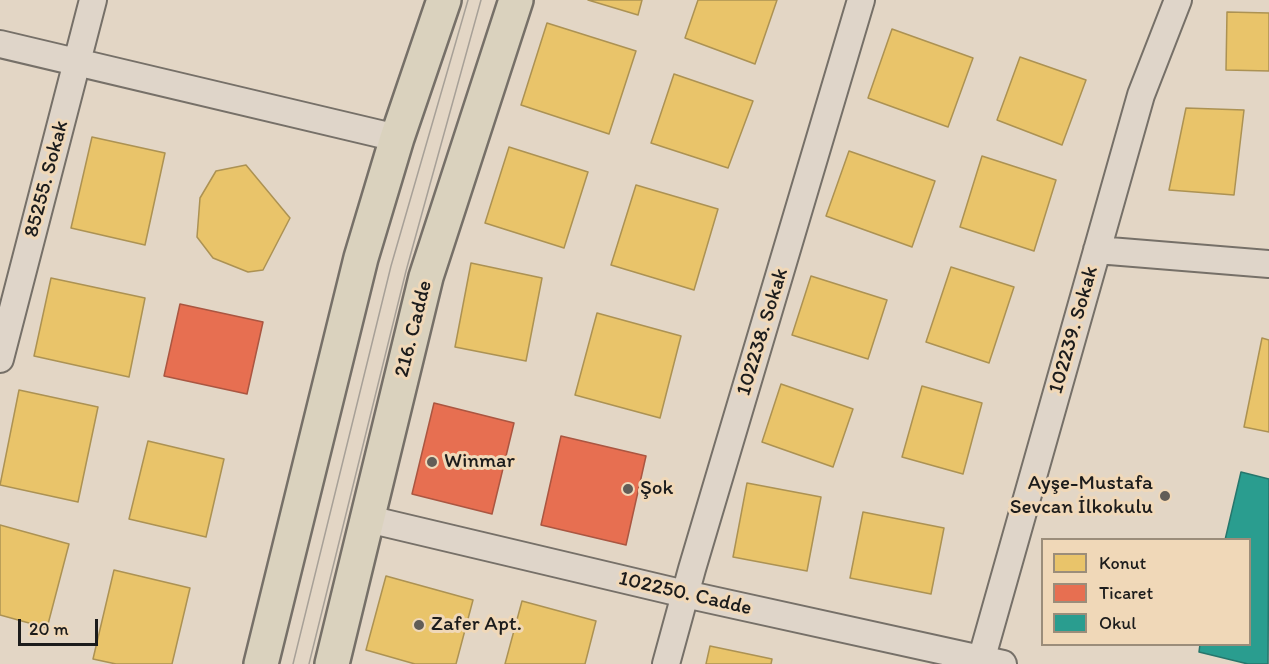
<!DOCTYPE html>
<html>
<head>
<meta charset="utf-8">
<style>
	body { margin:0 }
	#map { position:relative; width:1269px; height:664px; overflow:hidden; background:#e3d6c5; font-family:Itim,sans-serif }
	canvas { display:block }
	.legend { position:absolute; left:1041px; top:538px; width:210px; height:108px; box-sizing:border-box; background:#f0d8b8; border:2px solid #9b8d7a; margin:0; padding:8px 10px; list-style:none; font-size:18px; color:#1c1c1c }
	.legend li { display:flex; align-items:center; gap:12px; height:30px }
	.legend b { width:30px; border:2px solid #9b8d7a }
	.scale { position:absolute; left:18px; top:619px; width:80px; height:27px; box-sizing:border-box; border:3px solid #1c1c1c; border-top:0; padding-left:8px; font-size:18px; line-height:21px; white-space:nowrap; color:#1c1c1c; -webkit-text-stroke:4px #f0d8b8; paint-order:stroke }
</style>
</head>
<body>
<div id="map">
<canvas width="1269" height="664"></canvas>
<ul class="legend">
<li><b style="height:16px;background:#e9c46a"></b>Konut</li>
<li><b style="height:16px;background:#e76f51"></b>Ticaret</li>
<li><b style="height:16px;background:#2a9d8f"></b>Okul</li>
</ul>
<div class="scale">20 m</div>
</div>
<script>
const c = document.querySelector('canvas').getContext('2d');
c.lineJoin = 'round';
function paint(path, color) { c.fillStyle = color; c.fill(path, 'evenodd'); }
function strokePath(path, color, width, dash) { c.strokeStyle = color; c.lineWidth = width; c.lineCap = dash ? 'butt' : 'round'; c.setLineDash(dash || []); c.stroke(path); }
function write(font, color, halo, rows, align = 'center') {
  c.font = font + ' Itim,sans-serif'; c.lineWidth = 6; c.setLineDash([]); c.textBaseline = 'middle'; c.strokeStyle = halo; c.fillStyle = color; for (const [text, x, y, turn = 0] of rows) {
    c.save(); c.translate(x, y); c.rotate((+turn || 0) * Math.PI / 180); c.textAlign = isNaN(turn) ? turn : align; if (halo) c.strokeText(text, 0, 0); c.fillText(text, 0, 0); c.restore();
  }
}
const homes = new Path2D(`
	M588,0H642L638,15Z
	M698,0H777L755,64L685,38Z
	M1227,12L1269,13V71L1226,70Z
	M547,23L636,51L609,134L521,105Z
	M892,29L973,58L948,127L868,98Z
	M1020,57L1086,80L1062,145L997,120Z
	M674,74L753,101L728,168L651,143Z
	M1186,108L1244,110L1234,195L1169,190Z
	M92,137L165,153L145,245L71,228Z
	M509,147L588,172L564,248L485,223Z
	M849,151L935,181L912,247L826,216Z
	M982,156L1056,180L1034,251L960,227Z
	M246,165L290,218L263,270L248,272L213,258L197,237L200,198L216,171Z
	M636,185L718,209L694,290L611,265Z
	M471,263L542,278L526,361L455,347Z
	M951,267L1014,287L989,363L926,342Z
	M811,276L887,300L868,359L792,335Z
	M51,278L145,298L129,377L34,356Z
	M597,313L681,336L660,418L575,395Z
	M1262,338L1269,340V432L1244,427Z
	M781,384L853,409L833,467L762,442Z
	M922,386L982,403L963,474L902,457Z
	M19,390L98,407L78,502L0,485Z
	M148,441L224,459L206,537L129,519Z
	M747,483L821,497L807,571L733,557Z
	M863,512L944,528L931,594L850,578Z
	M0,525L69,544L47,628L0,615Z
	M114,570L190,588L172,664H116L93,659Z
	M386,576L473,600L456,664H415L366,650Z
	M522,601L596,621L585,664H505Z
	M710,646L772,659L771,664H706Z`);
const shops = new Path2D(`
	M180,304L263,322L247,394L164,376Z
	M434,403L514,423L492,514L412,494Z
	M561,436L646,456L626,545L541,525Z`);
const schools = new Path2D(`
	M1241,472L1269,479L1268,664H1248L1199,652L1200,644H1250V540H1225Z`);
const minor = new Path2D(`
	M0,44L397,138
	M1097,250L1269,264
	M0,359L93,0
	M368,519L685,594L1003,664
	M666,664L692,569L861,0
	M980,664L1141,95L1178,0`);
const major = new Path2D(`
	M261,664L361,258L397,138L444,0
	M332,664L426,277L516,0`);
const tram = new Path2D(`
	M293,664L391,266L468,0
	M309,664L406,271L481,0`);
const markers = [
	[432,462,6,"#625d57"],
	[628,489,6,"#625d57"],
	[1165,496,6,"#625d57"],
	[419,625,6,"#625d57"]
];
const streetNames = [
	["85255. Sokak",47,179,-75],
	["216. Cadde",414,329,-76],
	["102239. Sokak",1074,330,-74],
	["102238. Sokak",763,332,-73],
	["102250. Cadde",685,594,13]
];
const poiNames = [
	["Winmar",444,462],
	["Ayşe-Mustafa",1153,484,"right"],
	["Sevcan İlkokulu",1153,508,"right"],
	["Şok",640,489],
	["Zafer Apt.",431,625]
];
paint(homes, '#e9c46a');
strokePath(homes, '#ac9253', 1.5);
paint(shops, '#e76f51');
strokePath(shops, '#aa5641', 1.5);
paint(schools, '#2a9d8f');
strokePath(schools, '#26766c', 1.5);
strokePath(minor, '#767068', 30);
strokePath(major, '#767068', 38);
strokePath(minor, '#dfd5c9', 26);
strokePath(major, '#dad2be', 33);
strokePath(tram, '#a7a097', 1.5);
for (const [x, y, r, color] of markers) { const dot = new Path2D(); dot.arc(x, y, r, 0, 2 * Math.PI); c.fillStyle = color; c.fill(dot); strokePath(dot, '#f0d8b8', 2); }
write('21px', '#1c1c1c', '#f0d8b8', streetNames);
write('21px', '#1c1c1c', '#f0d8b8', poiNames, 'left');
</script>
</body>
</html>
